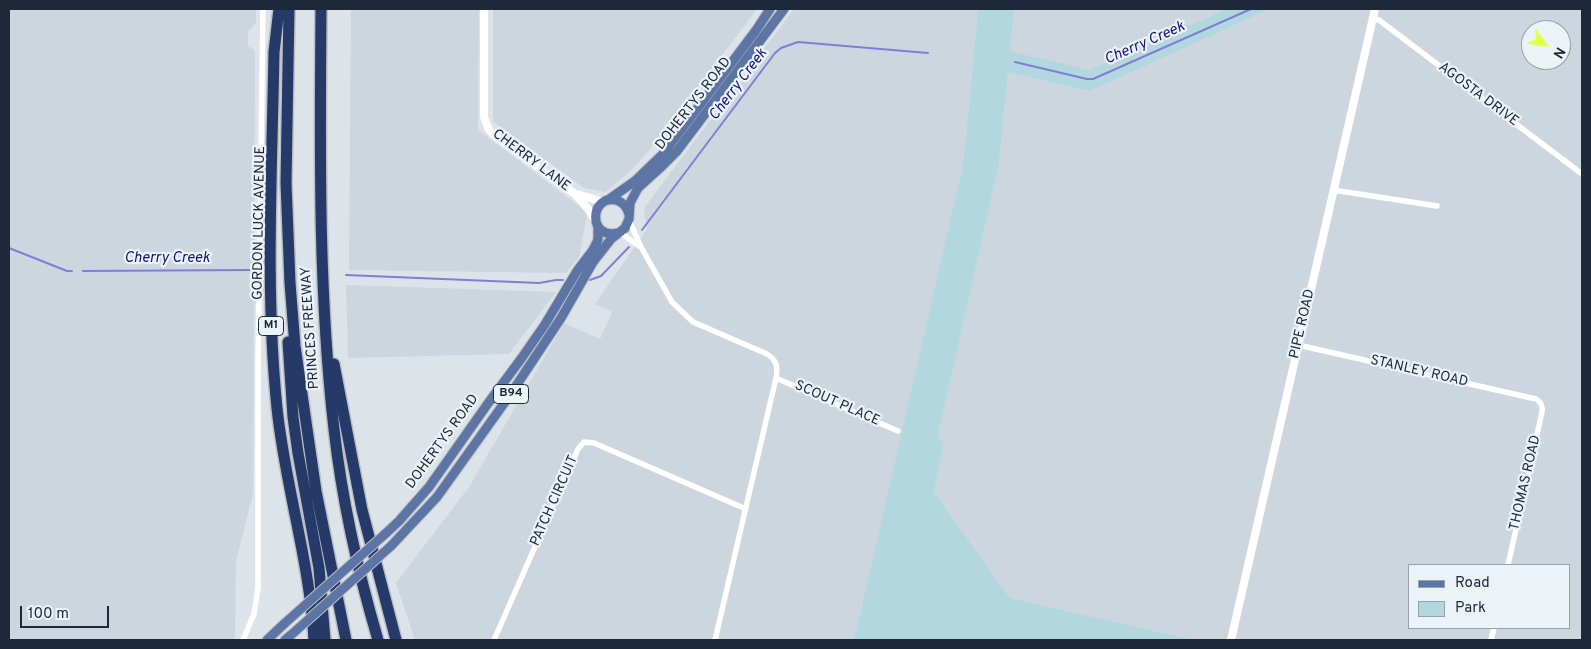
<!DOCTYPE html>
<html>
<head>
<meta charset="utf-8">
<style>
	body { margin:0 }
	#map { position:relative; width:1591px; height:649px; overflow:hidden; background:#dce4ea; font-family:Overpass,sans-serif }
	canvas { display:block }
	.frame { position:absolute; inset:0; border:10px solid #1d283b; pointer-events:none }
	.legend { position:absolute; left:1408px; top:564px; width:162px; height:65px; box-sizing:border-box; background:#ecf3f7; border:1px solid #99a2ac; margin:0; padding:6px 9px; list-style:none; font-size:15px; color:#1d283b }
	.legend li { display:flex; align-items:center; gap:10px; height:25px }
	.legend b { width:25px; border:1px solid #99a2ac }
	.north { position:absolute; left:1521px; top:20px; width:50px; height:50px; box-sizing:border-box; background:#ecf3f7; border:1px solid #99a2ac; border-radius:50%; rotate:121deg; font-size:14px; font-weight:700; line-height:20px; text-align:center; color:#1d283b }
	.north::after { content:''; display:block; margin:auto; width:18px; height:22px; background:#e3ff45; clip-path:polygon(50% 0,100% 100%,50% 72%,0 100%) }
	.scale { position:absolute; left:20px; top:606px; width:89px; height:22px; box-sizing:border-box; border:2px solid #1d283b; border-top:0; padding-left:6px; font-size:15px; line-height:18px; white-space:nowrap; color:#1d283b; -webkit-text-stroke:4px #ecf3f7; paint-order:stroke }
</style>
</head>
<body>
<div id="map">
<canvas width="1591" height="649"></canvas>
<div class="frame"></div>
<ul class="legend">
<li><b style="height:6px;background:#5c75a5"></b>Road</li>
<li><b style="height:14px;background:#b2d7de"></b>Park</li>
</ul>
<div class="north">N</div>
<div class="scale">100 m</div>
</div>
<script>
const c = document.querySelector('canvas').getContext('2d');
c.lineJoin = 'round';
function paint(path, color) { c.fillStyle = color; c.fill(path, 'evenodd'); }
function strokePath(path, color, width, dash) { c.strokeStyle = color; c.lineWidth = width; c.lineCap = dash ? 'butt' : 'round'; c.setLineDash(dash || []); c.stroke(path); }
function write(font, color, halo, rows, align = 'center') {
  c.font = font + ' Overpass,sans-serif'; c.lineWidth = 4.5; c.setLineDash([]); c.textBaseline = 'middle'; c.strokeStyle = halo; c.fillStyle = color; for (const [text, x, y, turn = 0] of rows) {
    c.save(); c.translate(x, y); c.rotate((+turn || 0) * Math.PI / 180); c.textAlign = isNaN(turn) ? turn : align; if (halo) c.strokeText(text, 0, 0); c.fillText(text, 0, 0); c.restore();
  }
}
const built = new Path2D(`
	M9,9H253L256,11V23L248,32V46L255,51L253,493L236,561L235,637L232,640H9Z
	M351,9H479L478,130L582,208L587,215L579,257L566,273L349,270Z
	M493,9H757L659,139L633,169L605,192L584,188L493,121Z
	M794,9H978L965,147L962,168L854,640H415L396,583L469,487L564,323L600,339L612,312L595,304L647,229L644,208Z
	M1014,9H1582V640H1195L1010,598L934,492L944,444L938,436L999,163ZM1531,30H1561V60H1531ZM1410,565H1570V628H1410Z
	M346,285L556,292L509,354L348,358Z`);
const green = new Path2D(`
	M978,9H1014L1010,51L1089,70L1227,9H1269L1090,91L1008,72L999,163L938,436L944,444L934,492L1010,598L1195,640H854L962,168L965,147Z`);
const stream = new Path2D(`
	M1015,62L1087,79H1093L1251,9
	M642,230L775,53L781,48L798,42L928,53
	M9,248L67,271H72
	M83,271L250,270
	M346,275L539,283L556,280H563
	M590,280L601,276L629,247`);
const minor = new Path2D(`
	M1372,19L1379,20L1582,174
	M1333,190L1437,206
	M629,220L641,247L672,302L693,322L767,354C777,360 778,367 776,378L715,640
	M619,232L639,246
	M1298,345L1536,399C1541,402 1543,406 1542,412L1508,565
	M776,378L898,431
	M243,640L254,614L258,588V363L263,9
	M494,640L578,449L584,442L594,443L746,509
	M1491,640L1494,628`);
const tertiary = new Path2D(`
	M484,9V117L489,130L495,136L575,194L588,209L596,221
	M577,194L603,202
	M1231,640L1375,9`);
const primary = new Path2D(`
	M608,200L635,181L663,154L757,29L770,9
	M618,233C588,240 589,195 616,200C623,202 627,207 629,214
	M384,535L399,521L429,487L489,402L521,359L544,326L577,271L593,250L598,240V226
	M391,546L437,497L510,395L561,318L593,262L611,239L625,228L629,219L630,203L638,188L660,168L677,151L784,9
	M267,640L285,623
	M285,640L291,635`);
const motorway = new Path2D(`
	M279,9L274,52C272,170 265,290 277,408C285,486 310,562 314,640
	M289,9L286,183L290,283L295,346L316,491L346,640
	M321,9C320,149 318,290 334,429C342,500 358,572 378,640
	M288,342L293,417L298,453L319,568L325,640
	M334,364L362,510L396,640`);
const primaryBridge = new Path2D(`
	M285,623L384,535
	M291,635L391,546`);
const shields = [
	[271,326,25],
	[511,394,35]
];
const shieldNames = [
	["M1",271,326],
	["B94",511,394]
];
const streetNames = [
	["AGOSTA DRIVE",1478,95,37],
	["DOHERTYS ROAD",694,104,-52],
	["CHERRY LANE",531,161,37],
	["GORDON LUCK AVENUE",260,223,-89],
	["PIPE ROAD",1303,324,-77],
	["PRINCES FREEWAY",311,328,-94],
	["STANLEY ROAD",1419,372,13],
	["SCOUT PLACE",837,404,24],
	["DOHERTYS ROAD",443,442,-54],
	["THOMAS ROAD",1526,483,-77],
	["PATCH CIRCUIT",555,501,-66]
];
const waterNames = [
	["Cherry Creek",1145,44,-24],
	["Cherry Creek",739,85,-53],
	["Cherry Creek",167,259]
];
paint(built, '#cdd6de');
paint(green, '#b2d7de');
strokePath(stream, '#827dd6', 2);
strokePath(primary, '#bbbec4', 11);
strokePath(motorway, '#bbbec4', 14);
strokePath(minor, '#fff', 5.5);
strokePath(tertiary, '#fff', 8);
strokePath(primary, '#5c75a5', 9);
strokePath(motorway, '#263a69', 11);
strokePath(primaryBridge, '#bbbec4', 11, []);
strokePath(primaryBridge, '#5c75a5', 9);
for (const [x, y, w] of shields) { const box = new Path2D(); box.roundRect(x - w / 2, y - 9.5, w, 19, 4); c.fillStyle = '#ecf3f7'; c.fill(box); strokePath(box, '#1d283b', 1); }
write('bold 12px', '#1d283b', null, shieldNames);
write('14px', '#1d283b', '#ecf3f7', streetNames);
write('italic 15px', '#19127b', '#ecf3f7', waterNames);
</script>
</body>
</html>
